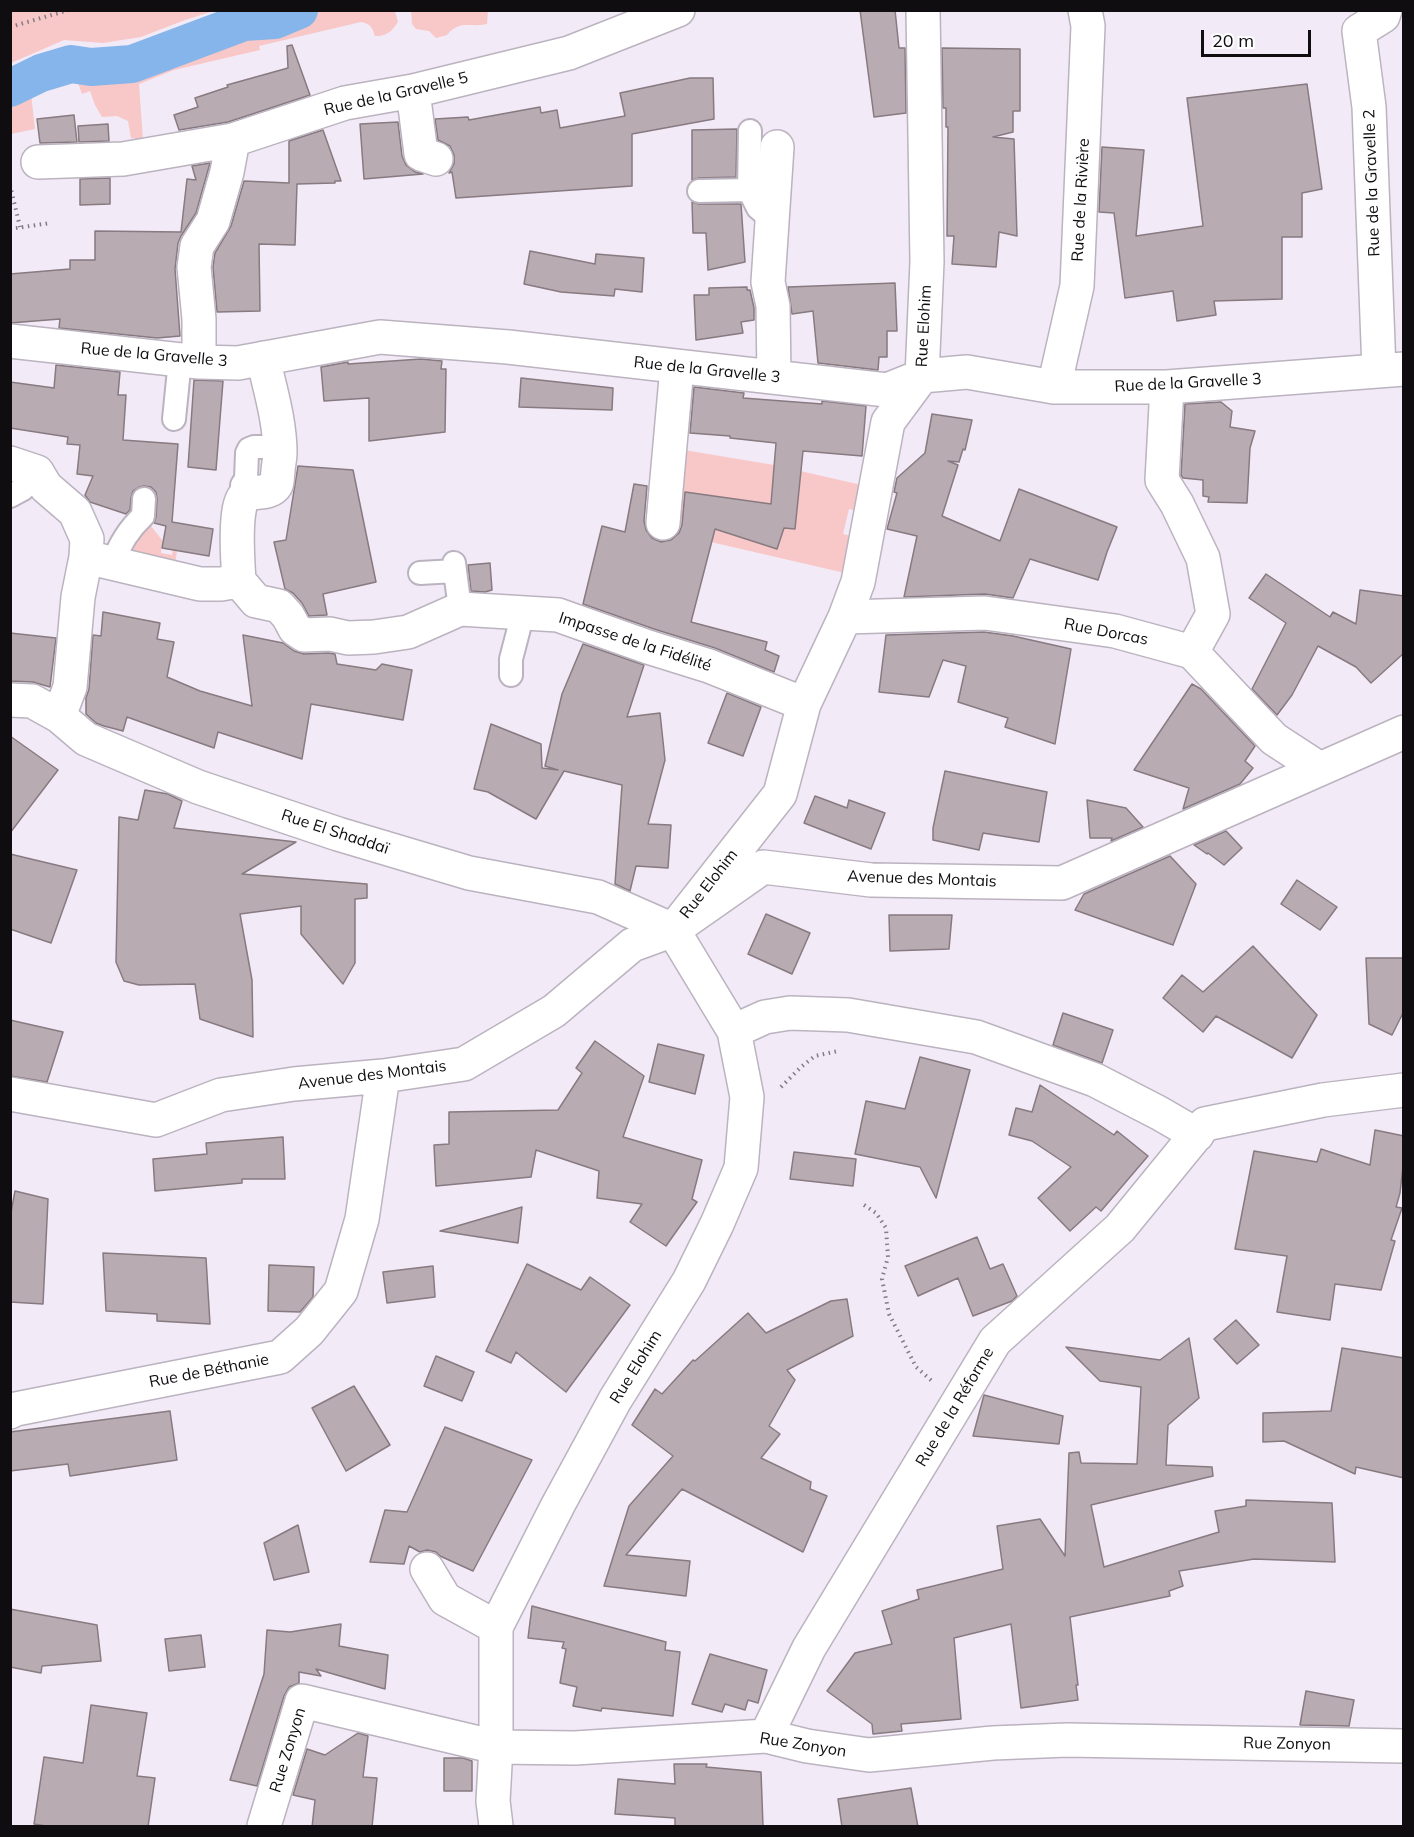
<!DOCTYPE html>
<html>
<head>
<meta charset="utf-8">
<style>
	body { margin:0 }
	#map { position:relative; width:1414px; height:1837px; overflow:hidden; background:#f3eaf7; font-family:Mulish,sans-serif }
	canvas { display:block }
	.frame { position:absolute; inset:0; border:12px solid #100d11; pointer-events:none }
	.scale { position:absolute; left:1201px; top:30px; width:110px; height:27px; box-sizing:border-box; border:3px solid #100d11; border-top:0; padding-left:8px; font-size:18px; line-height:21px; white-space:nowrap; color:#100d11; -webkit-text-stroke:4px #fff; paint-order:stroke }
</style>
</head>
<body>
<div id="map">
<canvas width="1414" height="1837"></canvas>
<div class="frame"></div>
<div class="scale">20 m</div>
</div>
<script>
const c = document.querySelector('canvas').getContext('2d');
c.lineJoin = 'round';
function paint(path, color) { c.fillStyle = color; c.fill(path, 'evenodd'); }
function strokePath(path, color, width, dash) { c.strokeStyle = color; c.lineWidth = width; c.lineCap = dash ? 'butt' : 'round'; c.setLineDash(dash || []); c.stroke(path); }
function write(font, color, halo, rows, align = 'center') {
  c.font = font + ' Mulish,sans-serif'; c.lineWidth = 5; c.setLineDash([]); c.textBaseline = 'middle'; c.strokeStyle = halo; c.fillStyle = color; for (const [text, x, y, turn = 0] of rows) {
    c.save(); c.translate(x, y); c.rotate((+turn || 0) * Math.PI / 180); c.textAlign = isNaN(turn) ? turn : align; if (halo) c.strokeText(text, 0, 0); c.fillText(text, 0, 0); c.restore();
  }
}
const green = new Path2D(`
	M11,10H214V11L185,20L141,37L103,43L64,40L11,63Z
	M260,11C272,18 279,18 291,11H395L398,22C392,31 386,37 375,36C372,27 371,24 361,22L259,46L260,50L174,70L139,84L143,140L131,138L128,121L117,116L102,117L95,105L90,91L82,94L74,71L76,66H81L85,70L96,69L101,59C113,54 125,54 136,61L144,59L148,54L159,50L172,40C183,45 199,38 207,31C212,26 216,21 222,19C230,16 239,19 246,21Z
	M411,11V10L488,11L487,24C471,28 460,19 447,35L436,38L429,31L416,29L412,24Z
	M30,85L35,129L11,134V91Z
	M678,449L774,465L866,486L860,511L849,509L843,534L854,537L845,573L685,536V528L674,523Z
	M145,523L151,526L162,540L161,553L172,555L174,544L178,545L174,570L127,553Z`);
const canal = new Path2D(`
	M10,88L41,73L71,64L91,67L132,64L244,22L275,20L299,10`);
const building = new Path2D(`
	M860,10H895L899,48H905L906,113L874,117Z
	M292,45L310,95L228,122L179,130L174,115L198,107L195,98L228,87L227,85L288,68L287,46Z
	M942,48L1020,49V111H1013V132L993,137L1014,139L1017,236L999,232L996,267L952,264L954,236H947L948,127H946V108H943Z
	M690,78H713L714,119L632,134V186L456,198L452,172L449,173L454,164V155L450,146L438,140L435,119L468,117L469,120L540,107L541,113L557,110L560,128L625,116L620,93Z
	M1307,84L1322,189L1302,193V237H1282V299L1214,301L1216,315L1177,321L1173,291L1125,298L1114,213L1099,212L1102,147L1144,150L1136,236L1203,226L1187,98Z
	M74,115L77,142L40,143L37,119Z
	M398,122L402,156L406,165L415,172L423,174L364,179L360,124Z
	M108,124L109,141L79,142L78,126Z
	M737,129L736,177L699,178L692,180V130Z
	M323,130L341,181H335V183L297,184L295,245L259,244L260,311L217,312L213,267L215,253L231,226L244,181L289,183V141Z
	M210,163L196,213L181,236L178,243L175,269L180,336L157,338L59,328L60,319L10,323V274L70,269V260H95V231L181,232L187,179L196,180L192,166Z
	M110,178V204L80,205V179Z
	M692,202L699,204H741L745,262L708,270L706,233H693Z
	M530,251L595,264L596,254L644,258L642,292L615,289L614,296L561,292L524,284Z
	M895,283L897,331H887V357H879L878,370L818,363L813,311L792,314L788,287Z
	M747,287V290H750L754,308V320L741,322L743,333L696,340L694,295H709V288Z
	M421,359L442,361L441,369H446L445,432L369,441V398L324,401L321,367L348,362V364Z
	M56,365L120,372L118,395H126L123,440L178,444L172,522L213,529L209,556L162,548L166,526L154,523L156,517L157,499L156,492L151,487L144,486L139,487L133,491L131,498L130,510L126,514L90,502L85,495L93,476L77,474L80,445L67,444L68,437L10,428V382L54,388Z
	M521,378L613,388L612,410L519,407Z
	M194,380L223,381L216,470L188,467Z
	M694,387L744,393L743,398L822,404V401L866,406L862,456L803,451L795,529L784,528L777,549L715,529L691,622L767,642L765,650L779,656L774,672L715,648L654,629L583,604L602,526L625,532L634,484L647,486L644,521L646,530L652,538L661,542L671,540L679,533L682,525L685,492L771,504L776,443L730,438V436L690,433Z
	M1221,402L1232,411L1230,427L1255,431L1250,448L1247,503L1208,502L1209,497L1203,496V480L1183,478L1181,475L1185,404Z
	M932,414L972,420L965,450L963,449L959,462L948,461L958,465L942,516L1000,541L1019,489L1117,527L1107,552L1098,580L1030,559L1013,598L985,594L904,597L917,536L887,529L897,493L894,492L897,478L925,453Z
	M298,466L353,470L376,582L323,594L327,615L309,616L302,603L293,593L285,589L274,542L286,540Z
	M490,563L492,590L485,592L471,591L468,565Z
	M1266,574L1330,617L1333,612L1356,624L1360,590L1404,596V653L1371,683L1356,667L1318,646L1292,695L1277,715L1252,689L1286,623L1249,598Z
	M103,612L160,623L157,639L174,642L167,677L200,691L252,706L243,635L283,643L294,651L304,654L328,653L335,654L337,664L376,670L382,664L412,670L403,720L311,704L302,759L218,732L214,748L127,717L123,731L104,726L96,723L86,714V698L89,689L93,635L101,636Z
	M984,632L1013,636L1071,649L1055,744L1005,727L1008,718L958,702L966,666L943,660L929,697L879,692L886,635Z
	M10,633L56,638L50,687L33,682L10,681Z
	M583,644L644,665L627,717L660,713L665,760L648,824L671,825L668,868L636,866L630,891L615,884L622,785L564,771L536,819L488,792L474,789L491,724L541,744L542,768L558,770L545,766L562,694Z
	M1192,684L1201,689L1255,746L1245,761L1253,768L1240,784L1183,809L1189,788L1134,770Z
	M727,693L761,707L743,756L708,743Z
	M10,736L58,770L10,833Z
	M945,771L1047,792L1039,842L983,833L979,850L933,840V828Z
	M145,790L168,794L182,801L174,828L296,842L242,874L367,884V898L355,899V963L343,984L301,934V906L240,914L252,980L253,1037L200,1019L195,984L139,985L124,981L116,962L119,817L138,820Z
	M815,796L847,808L849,800L885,813L871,849L804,823Z
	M1087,800L1126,808L1143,827L1111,841L1112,838H1090Z
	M1226,831L1242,848L1224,865L1208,853L1207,854L1194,845Z
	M10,854L77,870L51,943L10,929Z
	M1170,856L1196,884L1173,945L1075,910L1084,894Z
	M1297,880L1337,907L1320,930L1281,904Z
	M766,914L810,933L792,974L748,954Z
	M889,915H952L949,949L890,951Z
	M1253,946L1317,1015L1292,1058L1216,1016L1203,1032L1163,998L1182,975L1203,992Z
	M1366,958H1404V1011L1392,1035L1369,1024Z
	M1063,1013L1113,1030L1102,1063L1053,1045Z
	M10,1020L63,1032L47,1082L10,1076Z
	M595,1041L644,1076L623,1137L702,1160L692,1199L697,1202L666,1246L630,1222L642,1204L597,1198L599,1171L536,1150L531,1177L436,1186L434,1145L449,1144V1112L558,1110L582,1073L576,1068Z
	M658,1044L704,1055L695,1094L649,1082Z
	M920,1057L970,1070L936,1198L920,1167L855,1154L866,1101L905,1109Z
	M1040,1085L1114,1135L1117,1131L1148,1156L1101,1211L1096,1207L1070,1231L1038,1198L1071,1167L1032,1141L1009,1135L1016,1108L1032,1112Z
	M1375,1130L1404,1136V1158L1400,1193L1396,1207L1402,1208L1391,1240L1395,1241L1381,1290L1335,1284L1330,1320L1277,1312L1287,1256L1235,1249L1254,1151L1317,1162L1321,1149L1370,1165Z
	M283,1137L285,1179H242V1183L155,1191L153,1159L207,1154L206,1143Z
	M794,1152L856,1159L853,1186L790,1179Z
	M15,1191L48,1199L43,1304L10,1302V1218Z
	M522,1207L518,1243L440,1231Z
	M977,1237L990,1269L1003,1264L1017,1296L1012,1301L973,1316L958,1278L918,1296L905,1266Z
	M103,1253L206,1258L210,1324L157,1321V1314L106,1311Z
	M527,1264L581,1290L590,1277L630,1305L566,1392L516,1352L511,1363L486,1351Z
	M269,1265L314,1267L313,1297L300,1312L268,1311Z
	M433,1266L435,1297L387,1303L383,1272Z
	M847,1299L853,1336L787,1370L795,1380L769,1426L780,1434L761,1458L811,1482L810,1489L827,1496L803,1552L682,1489L626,1555L690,1561L686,1596L604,1586L629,1506L673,1456L632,1425L655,1389L662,1394L693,1360L695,1361L748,1313L766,1333L831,1301Z
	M1236,1320L1259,1345L1237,1364L1214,1339Z
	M1189,1338L1199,1398L1168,1425L1166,1465L1212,1467L1213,1476L1091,1505L1104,1567L1219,1532L1215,1511L1246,1506V1500L1332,1503L1335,1562L1254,1559L1179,1571L1183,1586L1169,1591L1170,1596L1070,1617L1078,1685H1076L1078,1700L1021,1708L1011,1624L954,1638L961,1719L901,1724L902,1731L873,1734L872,1724L827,1691L855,1653L892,1644L882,1611L919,1599L917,1590L1003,1569L997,1526L1040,1519L1065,1556L1069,1453L1079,1452L1081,1463L1137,1464L1141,1387L1100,1381L1066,1347L1160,1360Z
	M1342,1348L1404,1358V1478L1356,1467L1355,1474L1284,1441L1263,1442V1413L1331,1411Z
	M436,1356L474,1372L462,1401L424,1386Z
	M354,1386L390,1445L346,1471L312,1408Z
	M984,1395L1063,1416L1059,1444L973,1436Z
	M170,1411L177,1460L70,1476L68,1464L10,1471V1432Z
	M445,1427L532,1460L473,1571L440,1556L436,1552L427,1550L420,1552L409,1546L404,1564L370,1562L385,1510L407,1512Z
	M298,1525L309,1572L274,1580L264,1543Z
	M532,1606L666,1642L665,1650L680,1652L673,1716L602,1708L601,1711L573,1706L577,1687L560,1683L566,1649L562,1648L564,1642L528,1638Z
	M10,1609L97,1625L101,1661L42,1666L41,1673L10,1667Z
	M341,1624L339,1646L388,1655L385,1689L316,1669L321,1676L299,1672V1683L289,1687L284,1696L257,1786L230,1780L264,1674L267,1630L290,1632Z
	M201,1635L205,1667L169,1671L165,1639Z
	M710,1654L767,1670L758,1703L748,1700L745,1710L725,1704L722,1712L692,1704Z
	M1306,1691L1354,1700L1349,1726L1300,1725Z
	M91,1705L147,1713L137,1776L155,1778L148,1827H52L34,1824L44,1757L83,1763Z
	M358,1733L368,1736L363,1777L377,1778L372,1827H312L315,1800L293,1795L307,1749L325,1755Z
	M444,1758H463L472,1761V1791H444Z
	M674,1764H707L706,1767L761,1772L763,1826L675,1827V1818L615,1814L618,1779L675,1784Z
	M911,1788L918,1827H842L838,1799Z`);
const path = new Path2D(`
	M10,27L69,10
	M10,185L20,227
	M10,229L50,223
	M781,1087L801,1067L815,1056L838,1051
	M864,1205L876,1213L886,1228L888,1257L882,1279L889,1314L916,1367L932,1381`);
const lane = new Path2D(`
	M750,131L749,190L758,208L772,220
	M699,191L749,190
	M174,419L180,360
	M10,496L23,489L37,472
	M242,498V485L246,479L247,453L249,449L254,447H280
	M113,563C119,545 129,529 143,516L144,499
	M454,563L460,609
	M420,573L455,571
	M511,675V659L523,613`);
const street = new Path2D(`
	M413,91L421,154L436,159
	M38,162L123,159L233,140L345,103L413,91L569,53L678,10
	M10,341L199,362L238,363L380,337L508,347L887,390L922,376L967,372L1054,387H1167L1404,369
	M199,362V319L194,267L197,246L213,221L227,172L233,140
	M1379,370L1369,107L1359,31L1383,16L1385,10
	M774,377L773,306L768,282L777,147
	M1054,387L1077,286L1088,26L1085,10
	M1167,387L1162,480L1177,504L1203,558L1213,614L1192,652
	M10,463L37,472L46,487L75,512L87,539L86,557L78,597L70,687L59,716
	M663,523L677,367
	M86,557L200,584H221L239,581C238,566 233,502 246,495C254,491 271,494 276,485C278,481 277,476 278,472C278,466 280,459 280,453C280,421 270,389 263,358
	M239,581L256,601L279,606L288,616L295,629L304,635L330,634L348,638L374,637L408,632L460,609L558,615L648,647L709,666L804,704
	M845,617L985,613L1115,631L1192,652L1274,739L1320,769
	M10,700L32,701L59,716L86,739L198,787L338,834L469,873L598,897L673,930
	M734,1031L765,1017L790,1013L848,1015L976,1037L1095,1080L1159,1113L1197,1135
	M10,1094L156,1120L221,1095L294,1084L383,1076L464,1064L554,1011L632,945L673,930L763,867L871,880L1062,883L1404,732
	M10,1412L16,1409L280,1357L309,1331L341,1291L362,1219L383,1076
	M427,1569L445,1599L496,1627
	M766,1736L809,1648L995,1341L1120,1228L1205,1124L1323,1100L1404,1090
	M264,1826L302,1701L496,1747L575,1748L766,1736L807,1746L869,1755L993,1743L1067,1740L1404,1746
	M496,1826L493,1801L496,1747V1627L558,1505L615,1400L689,1281L717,1224L741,1168L747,1097L734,1031L673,930L780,794L804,704L845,617L858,582L888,422L922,376L927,262L923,10`);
const streetNames = [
	["Rue de la Gravelle 5",396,94,-13],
	["Rue de la Gravelle 2",1372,183,-92],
	["Rue de la Rivière",1081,200,-87],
	["Rue Elohim",924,326,-87],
	["Rue de la Gravelle 3",154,355,5],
	["Rue de la Gravelle 3",707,370,6],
	["Rue de la Gravelle 3",1188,383,-3],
	["Rue Dorcas",1106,632,11],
	["Impasse de la Fidélité",635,642,18],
	["Rue El Shaddaï",335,832,18],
	["Avenue des Montais",922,879,2],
	["Rue Elohim",709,884,-52],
	["Avenue des Montais",372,1075,-7],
	["Rue Elohim",636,1367,-58],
	["Rue de Béthanie",209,1371,-11],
	["Rue de la Réforme",955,1407,-59],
	["Rue Zonyon",1287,1744,1],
	["Rue Zonyon",803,1745,9],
	["Rue Zonyon",288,1750,-73]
];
paint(green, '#f8c7c7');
strokePath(canal, '#85b5eb', 38);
paint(building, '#b9abb2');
strokePath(building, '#877a80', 1.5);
strokePath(lane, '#bbb3bf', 26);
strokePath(street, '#bbb3bf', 36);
strokePath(path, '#827c85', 4, [1.5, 4.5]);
strokePath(lane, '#fff', 22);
strokePath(street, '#fff', 33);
write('16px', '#100d11', '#fff', streetNames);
</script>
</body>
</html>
